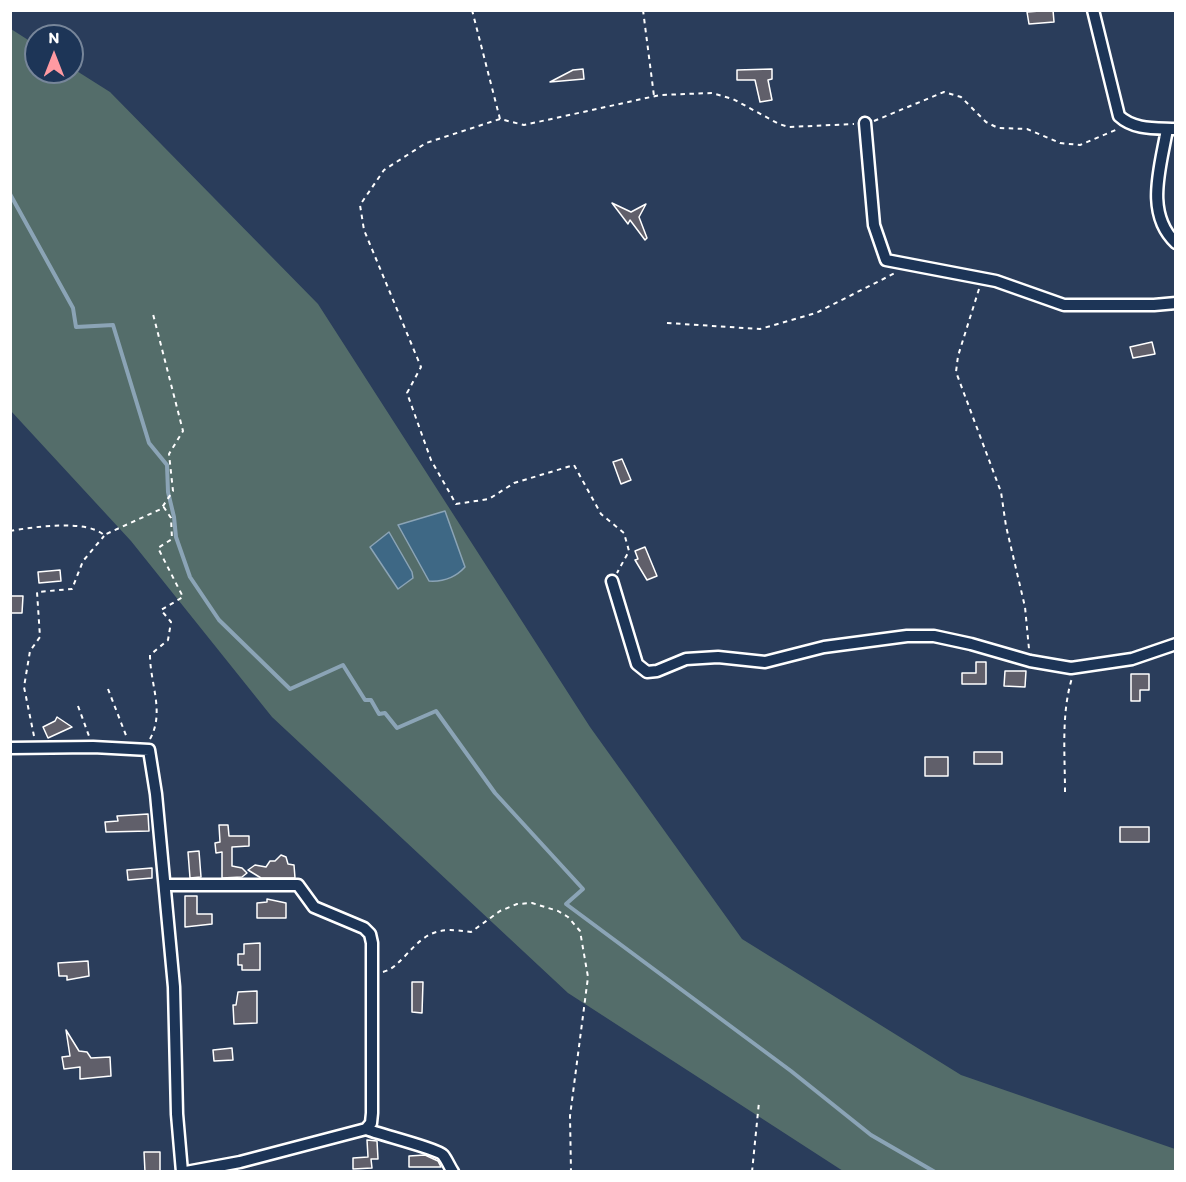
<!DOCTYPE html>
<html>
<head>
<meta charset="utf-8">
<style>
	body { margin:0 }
	#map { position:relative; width:1186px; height:1182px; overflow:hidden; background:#2a3d5b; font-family:Itim,sans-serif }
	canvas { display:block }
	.frame { position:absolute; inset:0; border:12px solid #fff; pointer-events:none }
	.north { position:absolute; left:24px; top:24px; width:60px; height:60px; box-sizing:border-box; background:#1d3557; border:2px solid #77869a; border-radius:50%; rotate:0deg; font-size:16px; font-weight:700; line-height:24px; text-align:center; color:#fff }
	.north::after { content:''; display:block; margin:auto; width:21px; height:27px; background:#ff9aa2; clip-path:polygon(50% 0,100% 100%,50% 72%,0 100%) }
</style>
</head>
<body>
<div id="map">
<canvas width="1186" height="1182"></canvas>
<div class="frame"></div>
<div class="north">N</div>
</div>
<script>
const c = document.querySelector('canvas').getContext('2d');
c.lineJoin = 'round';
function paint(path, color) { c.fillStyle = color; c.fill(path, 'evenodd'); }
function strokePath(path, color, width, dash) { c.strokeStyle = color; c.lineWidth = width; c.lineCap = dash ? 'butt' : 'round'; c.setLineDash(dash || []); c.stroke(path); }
const green = new Path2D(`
	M11,29L36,45V72H72V68L110,92L318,304L590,727L742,939L961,1075L1175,1149V1171H843L568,993L272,717L131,541L11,411Z`);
const water = new Path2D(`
	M445,511L465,567C455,578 444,582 429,581L398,525Z
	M389,532L412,572L413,578L398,589L370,547Z`);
const stream = new Path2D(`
	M10,194L73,308L76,327L113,325L149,443L167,465L168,492L174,517L176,537L190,577L219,620L290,689L343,665L365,700H371L379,714L385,713L397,728L436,711L495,793L583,889L566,904L791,1071L871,1135L935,1172`);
const building = new Path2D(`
	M1053,10L1054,22L1029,24L1027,12Z
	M583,69L584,79L550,82L573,70Z
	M772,69V79L768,80L772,100L760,102L755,80H737V70Z
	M612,203L631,212L646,204L639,217L647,238L645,240L630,220L628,224Z
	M1152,342L1155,354L1133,358L1130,347Z
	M622,459L631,480L621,484L613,462Z
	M645,547L657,576L647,580L635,560L638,559L635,551Z
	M60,570L61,581L39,583L38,572Z
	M10,596H23L22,613H10Z
	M976,662H986V684H962V673H976Z
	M1005,671H1026L1025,687L1004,686Z
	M1131,674H1149V690H1140V701H1131Z
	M57,717L72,727L48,738L43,727L55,721Z
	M974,752H1002V764H974Z
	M925,757H948V776H925Z
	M148,814L149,831L106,832L105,822L118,821L117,816Z
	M219,825H228L229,836H249V846L232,847V866L242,868L247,873L242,877L222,878V852L216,853L215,843L220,842Z
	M1120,827H1149V842H1120Z
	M199,851L201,877L190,878L188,852Z
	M281,855L286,857L288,864L294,865L295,878H261L248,870L255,865L266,867L270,861H275Z
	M152,868V878L128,880L127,870Z
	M185,896H197V914H212V924L185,927Z
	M267,899L286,903V918H257V903L267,902Z
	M260,943V970H242V965H238V954H244V944Z
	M88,961L89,976L67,980V976H59L58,963Z
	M412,982H423L422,1013L412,1012Z
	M257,991V1023L234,1024L233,1005H236L238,992Z
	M66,1030L79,1051L87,1052L91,1058L110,1057L111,1076L80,1079V1067L64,1069L62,1057L70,1056Z
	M232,1048L233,1060L214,1061L213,1050Z
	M367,1140L377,1141L378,1159H371L372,1168L353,1169V1158L368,1157Z
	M144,1152H160V1172H145Z
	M425,1155L438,1161L441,1167H409V1156Z`);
const path = new Path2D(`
	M472,10L500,119L524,125L660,95L712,93L733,99L779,124L789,127L854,124
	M643,10L654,96
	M500,119L426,143L384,170L360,205L364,230L421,367L407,393L431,460L456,504L489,499L514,483L574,465L601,514L624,533L629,551L617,573
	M874,121L944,92L961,97L986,122L998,128L1027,129L1060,143L1080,145L1118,129
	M979,289L958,356L956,372L1001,492L1006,526L1025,607L1029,649
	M667,323L760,329L816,313L895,273
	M10,531C33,527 86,519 104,535L161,509L173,491L169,454L183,431L153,314
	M108,689L127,738
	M78,706L89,736
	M34,736L24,687L30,651L40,637L37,592L72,589L83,561L104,536
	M150,739C165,712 150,684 150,655L168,640L171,622L161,610L183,597L158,548L172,539L171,518L163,506
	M1065,792C1065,754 1061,714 1072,678
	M383,972C393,969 397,964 405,956C428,931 437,927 471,932L500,911L517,904L532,903L558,911L568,917L580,931L588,977L570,1116L571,1172
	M752,1172L759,1102`);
const street = new Path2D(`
	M1093,10L1119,116C1134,130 1155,128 1176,129
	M865,123L874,225L886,260L996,281L1064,305H1154L1176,303
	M1167,129C1161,166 1144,213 1176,243
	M612,581L637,664L647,672L657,671L686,659L718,657L765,662L824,647L907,636H934L971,644L1030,661L1071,668L1132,659L1176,644
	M10,748L93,747L149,750L156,794L174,987L177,1114L182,1172
	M165,885H298L314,907L364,928L370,934L372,943V1113L371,1123L366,1129L240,1162L186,1172
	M366,1129C378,1134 438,1149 443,1155C447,1160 449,1166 453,1172`);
paint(green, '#546d6a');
paint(water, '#3e6885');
strokePath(water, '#8ba4b6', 1.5);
strokePath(stream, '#8ba4b6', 4);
paint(building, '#605f6a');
strokePath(building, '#fff', 1.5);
strokePath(street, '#fff', 15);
strokePath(path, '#fff', 2, [4.5, 4.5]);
strokePath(street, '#1d3557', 10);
</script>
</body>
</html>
